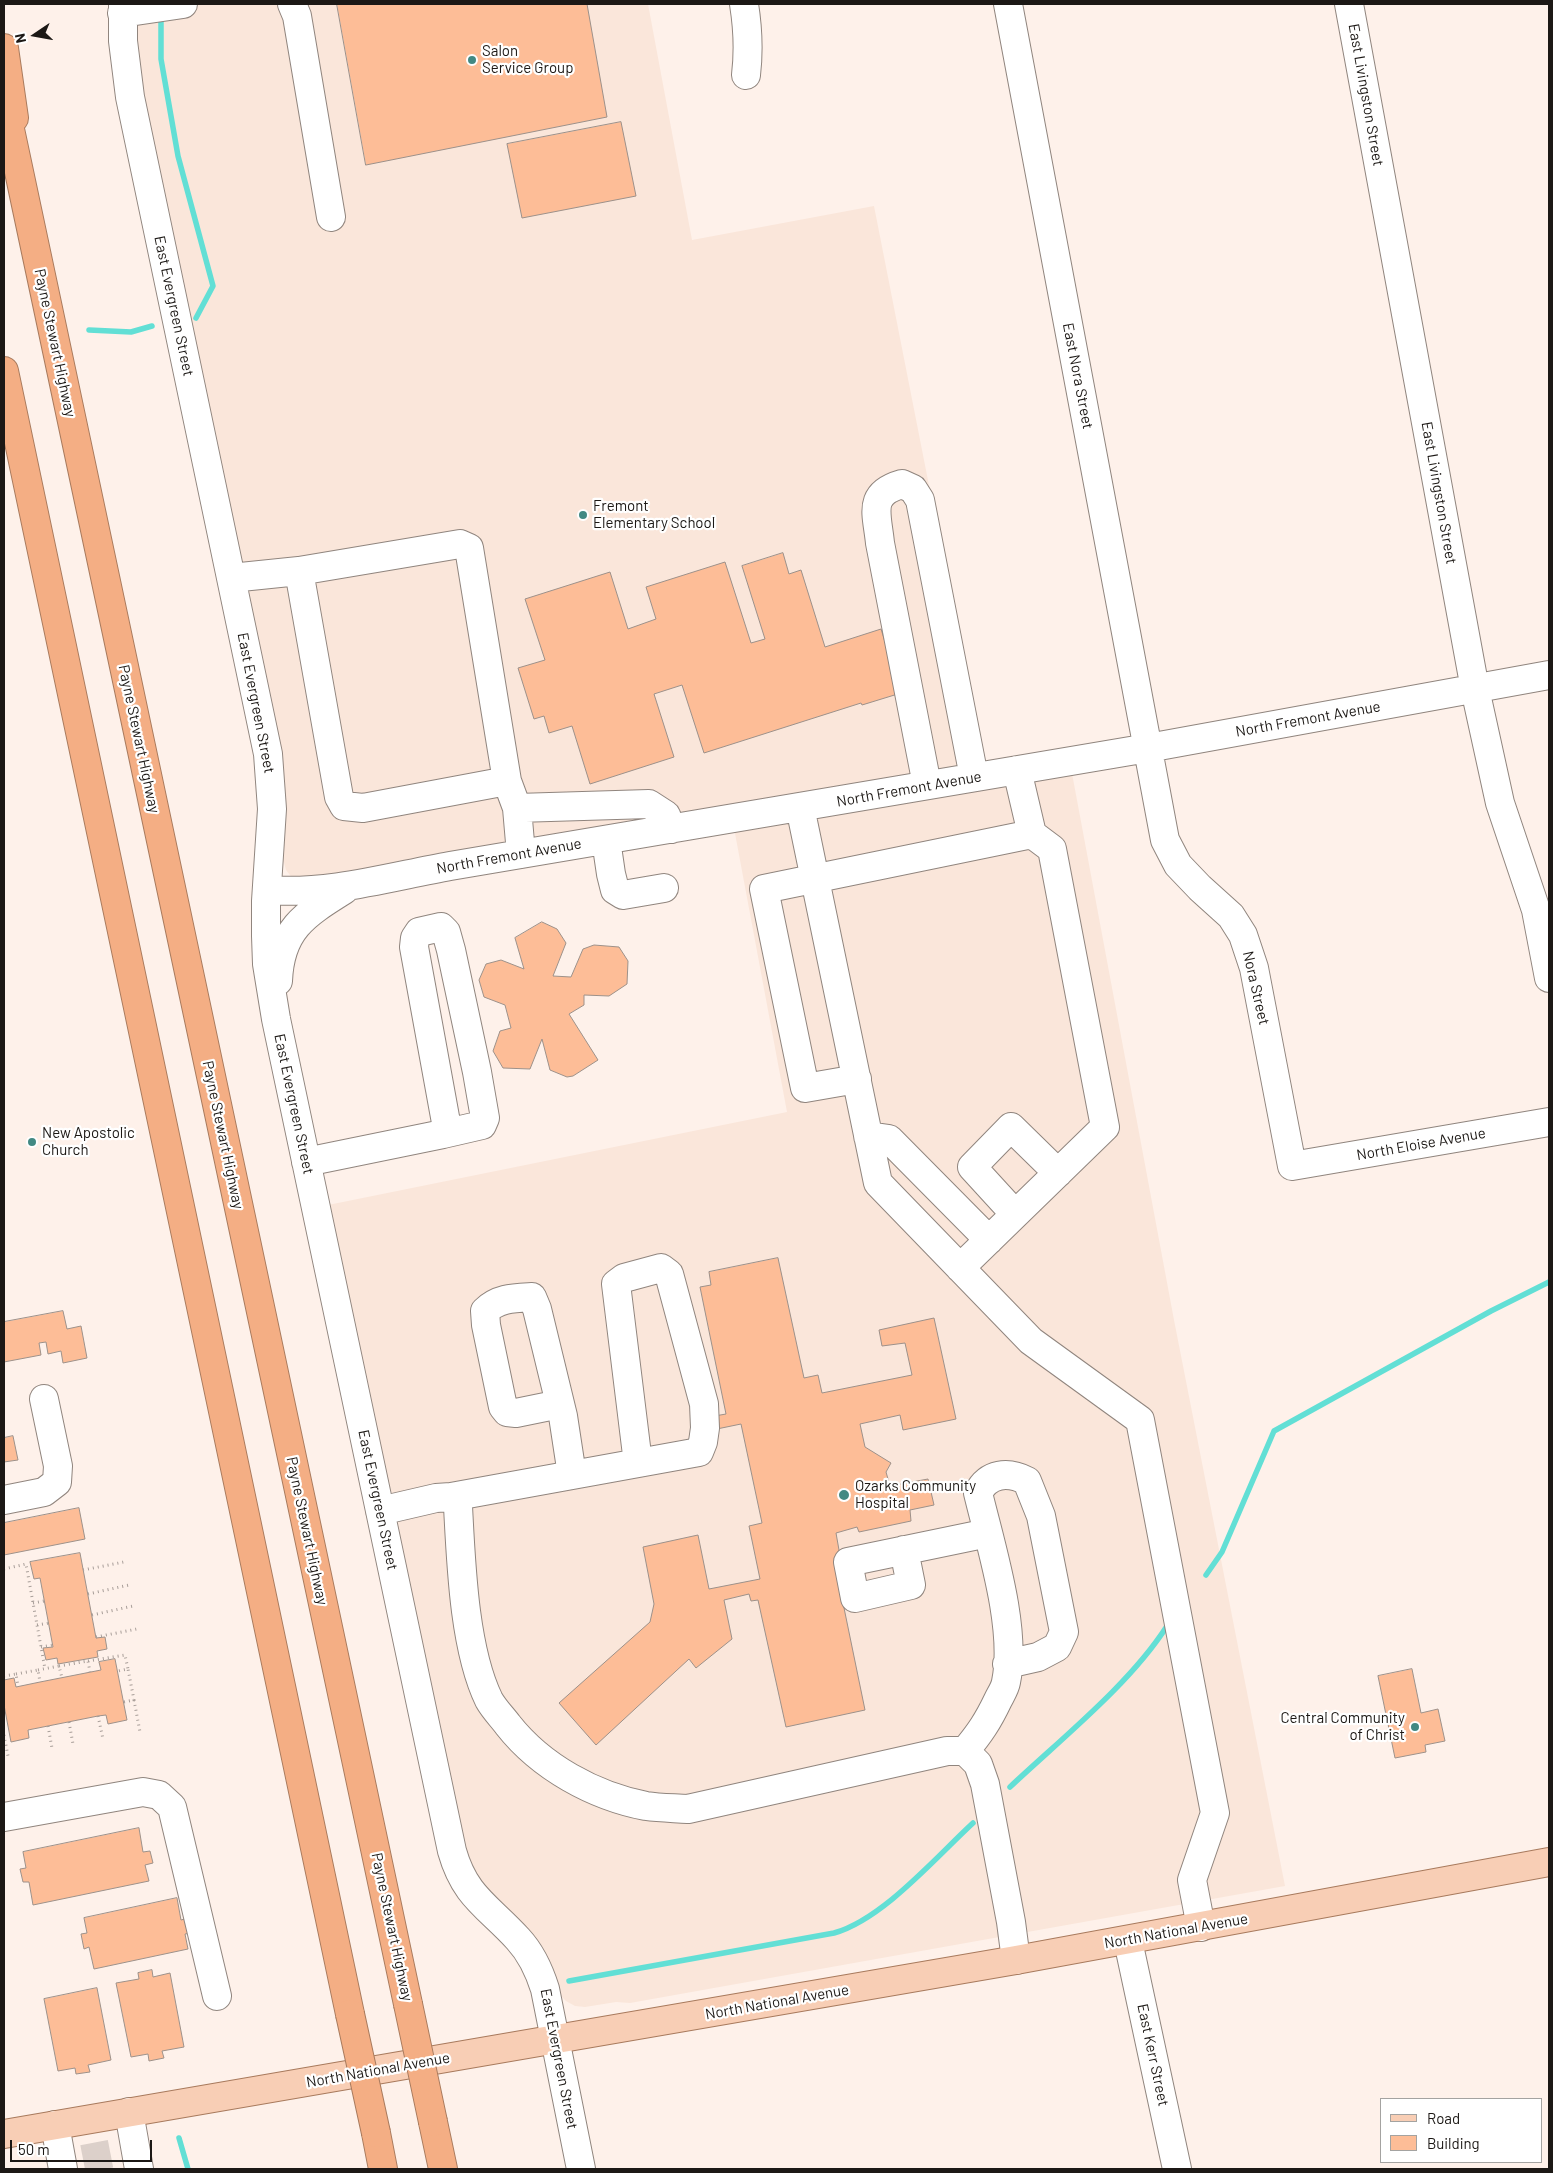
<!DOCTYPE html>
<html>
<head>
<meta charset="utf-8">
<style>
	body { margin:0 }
	#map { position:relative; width:1553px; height:2173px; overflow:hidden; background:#fef1ea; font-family:Barlow,sans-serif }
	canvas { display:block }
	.frame { position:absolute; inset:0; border:5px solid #1c1815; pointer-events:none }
	.legend { position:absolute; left:1380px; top:2098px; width:162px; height:65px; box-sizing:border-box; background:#fff; border:1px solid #a4a3a1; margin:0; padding:6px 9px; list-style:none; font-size:15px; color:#1c1815 }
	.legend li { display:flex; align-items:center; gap:10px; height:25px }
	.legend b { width:25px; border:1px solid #a4a3a1 }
	.north { position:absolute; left:10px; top:10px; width:50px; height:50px; -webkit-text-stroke:4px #fff; paint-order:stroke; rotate:258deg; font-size:14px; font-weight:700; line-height:20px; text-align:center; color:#1c1815 }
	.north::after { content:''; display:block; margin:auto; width:18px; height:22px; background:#1c1815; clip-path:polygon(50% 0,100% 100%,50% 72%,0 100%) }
	.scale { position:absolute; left:10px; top:2140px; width:142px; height:22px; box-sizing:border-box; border:2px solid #1c1815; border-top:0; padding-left:6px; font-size:15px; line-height:18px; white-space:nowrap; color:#1c1815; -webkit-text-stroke:4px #fff; paint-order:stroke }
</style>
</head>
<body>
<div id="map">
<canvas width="1553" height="2173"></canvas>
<div class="frame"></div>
<ul class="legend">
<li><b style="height:6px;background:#f8ceb5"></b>Road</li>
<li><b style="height:14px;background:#fdbd97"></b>Building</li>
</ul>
<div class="north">N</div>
<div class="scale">50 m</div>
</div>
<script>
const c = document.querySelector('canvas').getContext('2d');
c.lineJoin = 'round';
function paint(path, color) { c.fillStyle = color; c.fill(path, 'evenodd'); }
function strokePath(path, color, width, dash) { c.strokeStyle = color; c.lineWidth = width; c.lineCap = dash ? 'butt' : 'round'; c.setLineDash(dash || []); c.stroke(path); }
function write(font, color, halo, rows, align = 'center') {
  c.font = font + ' Barlow,sans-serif'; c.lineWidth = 4.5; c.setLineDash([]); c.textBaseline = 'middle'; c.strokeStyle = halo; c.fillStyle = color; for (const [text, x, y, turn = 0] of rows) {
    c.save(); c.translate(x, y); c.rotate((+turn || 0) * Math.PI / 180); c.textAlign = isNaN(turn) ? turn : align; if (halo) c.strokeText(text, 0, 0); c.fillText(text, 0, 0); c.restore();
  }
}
const built = new Path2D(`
	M138,4H648L692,240L874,206L984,765L375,870L293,879L286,870L283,859L285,820V788L274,716L145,112L136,50Z
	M1071,768L1174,1320L1285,1886L630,2003L616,2002L585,2007L575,2006L566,2001L559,1994L474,1878L466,1854L328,1205L787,1112L734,828Z`);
const stream = new Path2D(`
	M161,13V59L178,156L213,286L196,318
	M89,330L131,332L152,326
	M1206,1575L1222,1552L1274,1431L1491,1311L1549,1282
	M1010,1787C1061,1739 1130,1684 1167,1626
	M569,1981L834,1933C883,1919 935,1858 973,1823
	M179,2138L188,2169`);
const building = new Path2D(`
	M337,4H587L607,117L366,165Z
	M621,122L636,196L522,218L507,144Z
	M783,553L789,574L801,570L825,647L881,629L901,693L862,705L861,703L704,753L682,685L654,694L674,757L590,784L572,726L549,733L544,716L534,719L518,668L545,660L525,599L610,572L628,629L656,619L646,587L725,562L751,643L765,639L742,566Z
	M542,922L557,929L566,943L553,976L571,977L583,949L594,945L619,947L628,961L627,984L609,996L584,995V1005L569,1014L598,1060L573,1076L567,1077L550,1070L542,1039L530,1069L503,1068L493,1051L500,1031L511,1028L505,1005L484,997L479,980L486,964L501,960L524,969L515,938Z
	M778,1258L804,1378L818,1375L822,1393L912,1375L905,1343L882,1346L879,1330L934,1318L956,1419L903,1430L900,1415L860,1424L865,1447L891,1463L886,1472L890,1486L928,1479L934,1505L910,1510L911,1521L859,1532L857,1527L836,1533L842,1567L836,1569L865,1710L786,1727L758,1600L751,1601L749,1594L724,1600L732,1639L696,1668L689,1659L596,1745L559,1703L650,1622L654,1604L643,1547L698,1535L709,1589L760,1579L749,1526L762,1523L741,1424L712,1430L709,1417L726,1414L700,1287L711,1285L709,1272Z
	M63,1311L67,1329L81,1326L87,1358L63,1363L61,1351L48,1354L46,1342L39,1343L41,1355L4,1362V1322Z
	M13,1436L18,1460L4,1462V1438Z
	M79,1508L85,1539L4,1555V1523Z
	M80,1553L96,1638L105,1637L107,1649L97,1651L98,1657L58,1664L57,1658L46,1660L43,1648L53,1647L40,1578L34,1579L30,1562Z
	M115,1659L127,1720L108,1724L106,1715L98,1716L28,1730L29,1738L11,1742L4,1705V1680L14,1678L16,1687L40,1682L101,1670L99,1662Z
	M1412,1669L1421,1713L1438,1709L1445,1741L1425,1745L1426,1752L1395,1758L1378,1676Z
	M139,1828L143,1852L150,1851L153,1863L145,1865L149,1881L33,1905L29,1882H23L20,1869L26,1868L23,1852Z
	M177,1898L181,1920L188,1918L191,1933L185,1934L188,1949L94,1969L89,1947L84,1949L81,1934L87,1933L84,1918Z
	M152,1970L153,1977L170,1973L184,2047L162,2051L164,2058L149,2061L148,2054L131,2057L116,1983L139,1979L138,1973Z
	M97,1988L111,2060L88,2065L90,2072L76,2074L75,2068L58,2071L44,1999Z`);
const minorTunnel = new Path2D(`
	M83,2159L114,2153`);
const path = new Path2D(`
	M4,1569L26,1564L45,1669
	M83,1570L124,1562
	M88,1594L129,1585
	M33,1603L44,1601
	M92,1615L133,1606
	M37,1625L49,1623
	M96,1637L137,1629
	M41,1647L53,1645
	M88,1661L125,1655L128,1669L118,1671
	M59,1666L88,1661L90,1672
	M38,1670L59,1666L62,1678
	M16,1674L38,1670L40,1682
	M4,1676L16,1674L18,1686
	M134,1700L140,1732
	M124,1702L134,1700L128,1669
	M98,1716L103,1739
	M69,1722L73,1744
	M48,1726L52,1748
	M4,1735L8,1756`);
const minor = new Path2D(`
	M123,4V41L130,97L268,754L272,809L266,901V936L267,964L276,1019L452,1851C465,1897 488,1906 518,1939C531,1953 539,1970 545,1989L581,2169
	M292,4L297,16L331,217
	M744,4C748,29 749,50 746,75
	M1008,4L1165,840L1178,865L1200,888L1231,916L1243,935L1254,968L1292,1166L1549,1122
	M1349,4L1475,689L1500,803L1536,910L1549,978
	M122,13L183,4
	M299,571L460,544L469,548L507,781
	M231,578L299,571L339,797L344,806L363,808L507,781L517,808L521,854
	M927,785L880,543C877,513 867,494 902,484L913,489L920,500L974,777
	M800,807L878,1183L1031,1341L1140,1420L1215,1813L1192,1880L1201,1927
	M517,808L649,804L666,815L671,829
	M606,840L611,874L615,890L623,895L664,888
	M267,890C329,895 389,877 450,866L1148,748L1549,675
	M278,981C280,930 304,915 344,890
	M857,1079L805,1088L764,889L1032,834
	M868,1136L889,1139L989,1240
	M306,1162L443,1134L447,1128L414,947L415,938L419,932L441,927L446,932L451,950L477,1072L485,1118L482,1125L443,1134
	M1015,1214L972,1167L1011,1127L1058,1173
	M960,1268L1105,1127L1052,849L1032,834L1017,770
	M560,1404L516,1413L507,1412L503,1407L486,1325L485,1311C498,1298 514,1298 532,1297L537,1309L563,1416L572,1475
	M451,1497L699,1452L703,1442L705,1428L704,1404L669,1274L661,1268L624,1278L616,1284L638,1463
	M4,1500L44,1492L57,1482L58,1466L44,1399
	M380,1511L436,1498L451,1497L458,1506C461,1563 464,1649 489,1700C494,1709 502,1717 508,1725C541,1767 594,1796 646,1806C660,1808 674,1808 688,1809L947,1751H965L978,1764L985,1784L1011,1922L1016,1960
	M904,1550L911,1585L855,1598L848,1562L988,1533
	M965,1751C980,1733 988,1721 998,1700C1001,1694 1005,1688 1006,1682C1017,1628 991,1547 978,1493C988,1473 1008,1471 1027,1481L1041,1516L1064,1632L1057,1647L1038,1657L1007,1664
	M4,1817L143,1792L159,1795L172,1807L217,1996
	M1128,1941L1177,2169
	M129,2112L139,2169
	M55,2125L63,2169`);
const major = new Path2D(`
	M4,2134L1016,1960L1549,1862`);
const highway = new Path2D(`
	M4,48L14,118
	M4,101L408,2004
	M4,371L350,2014
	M433,2122L443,2169
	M376,2133L383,2169`);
const highwayBridge = new Path2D(`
	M408,2004L433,2122
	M350,2014L376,2133`);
const markers = [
	[472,60,5,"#428983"],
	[583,515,5,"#428983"],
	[32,1142,5,"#428983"],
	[844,1495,6,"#428983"],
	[1415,1727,5,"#428983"]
];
const poiNames = [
	["Salon",482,51],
	["Service Group",482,68],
	["Fremont",593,506],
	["Elementary School",593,523],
	["New Apostolic",42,1133],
	["Church",42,1150],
	["Ozarks Community",855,1486],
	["Hospital",855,1503],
	["Central Community",1405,1718,"right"],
	["of Christ",1405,1735,"right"]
];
const streetNames = [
	["East Livingston Street",1366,95,80],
	["East Evergreen Street",174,306,78],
	["Payne Stewart Highway",55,343,78],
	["East Nora Street",1078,376,79],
	["East Livingston Street",1439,493,80],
	["East Evergreen Street",256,703,79],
	["North Fremont Avenue",1308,719,-10],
	["Payne Stewart Highway",139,739,78],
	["North Fremont Avenue",909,789,-10],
	["North Fremont Avenue",509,856,-10],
	["Nora Street",1256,988,77],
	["East Evergreen Street",294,1104,78],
	["Payne Stewart Highway",223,1135,78],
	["North Eloise Avenue",1421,1144,-10],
	["East Evergreen Street",378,1500,78],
	["Payne Stewart Highway",307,1531,78],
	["Payne Stewart Highway",392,1927,78],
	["North National Avenue",1176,1931,-10],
	["North National Avenue",777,2002,-10],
	["East Kerr Street",1153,2055,78],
	["East Evergreen Street",559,2059,79],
	["North National Avenue",378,2070,-10]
];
paint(built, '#fae6da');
strokePath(stream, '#62dfd5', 5.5);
paint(building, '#fdbd97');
strokePath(building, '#9d918a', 1);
strokePath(minorTunnel, '#dcd0ca', 28, [28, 14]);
strokePath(minor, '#90857e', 30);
strokePath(major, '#a87a5d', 30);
strokePath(highway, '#a87a5d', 30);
strokePath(path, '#a89e99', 3, [1, 4]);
strokePath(minor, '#fff', 28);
strokePath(major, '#f8ceb5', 28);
strokePath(highway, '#f4ae84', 28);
strokePath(highwayBridge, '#a87a5d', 30, []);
strokePath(highwayBridge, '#f4ae84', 28);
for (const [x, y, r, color] of markers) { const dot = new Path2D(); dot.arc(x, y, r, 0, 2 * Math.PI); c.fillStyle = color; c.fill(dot); strokePath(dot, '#fff', 2); }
write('15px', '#1c1815', '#fff', poiNames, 'left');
write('15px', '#1c1815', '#fff', streetNames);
</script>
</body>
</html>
